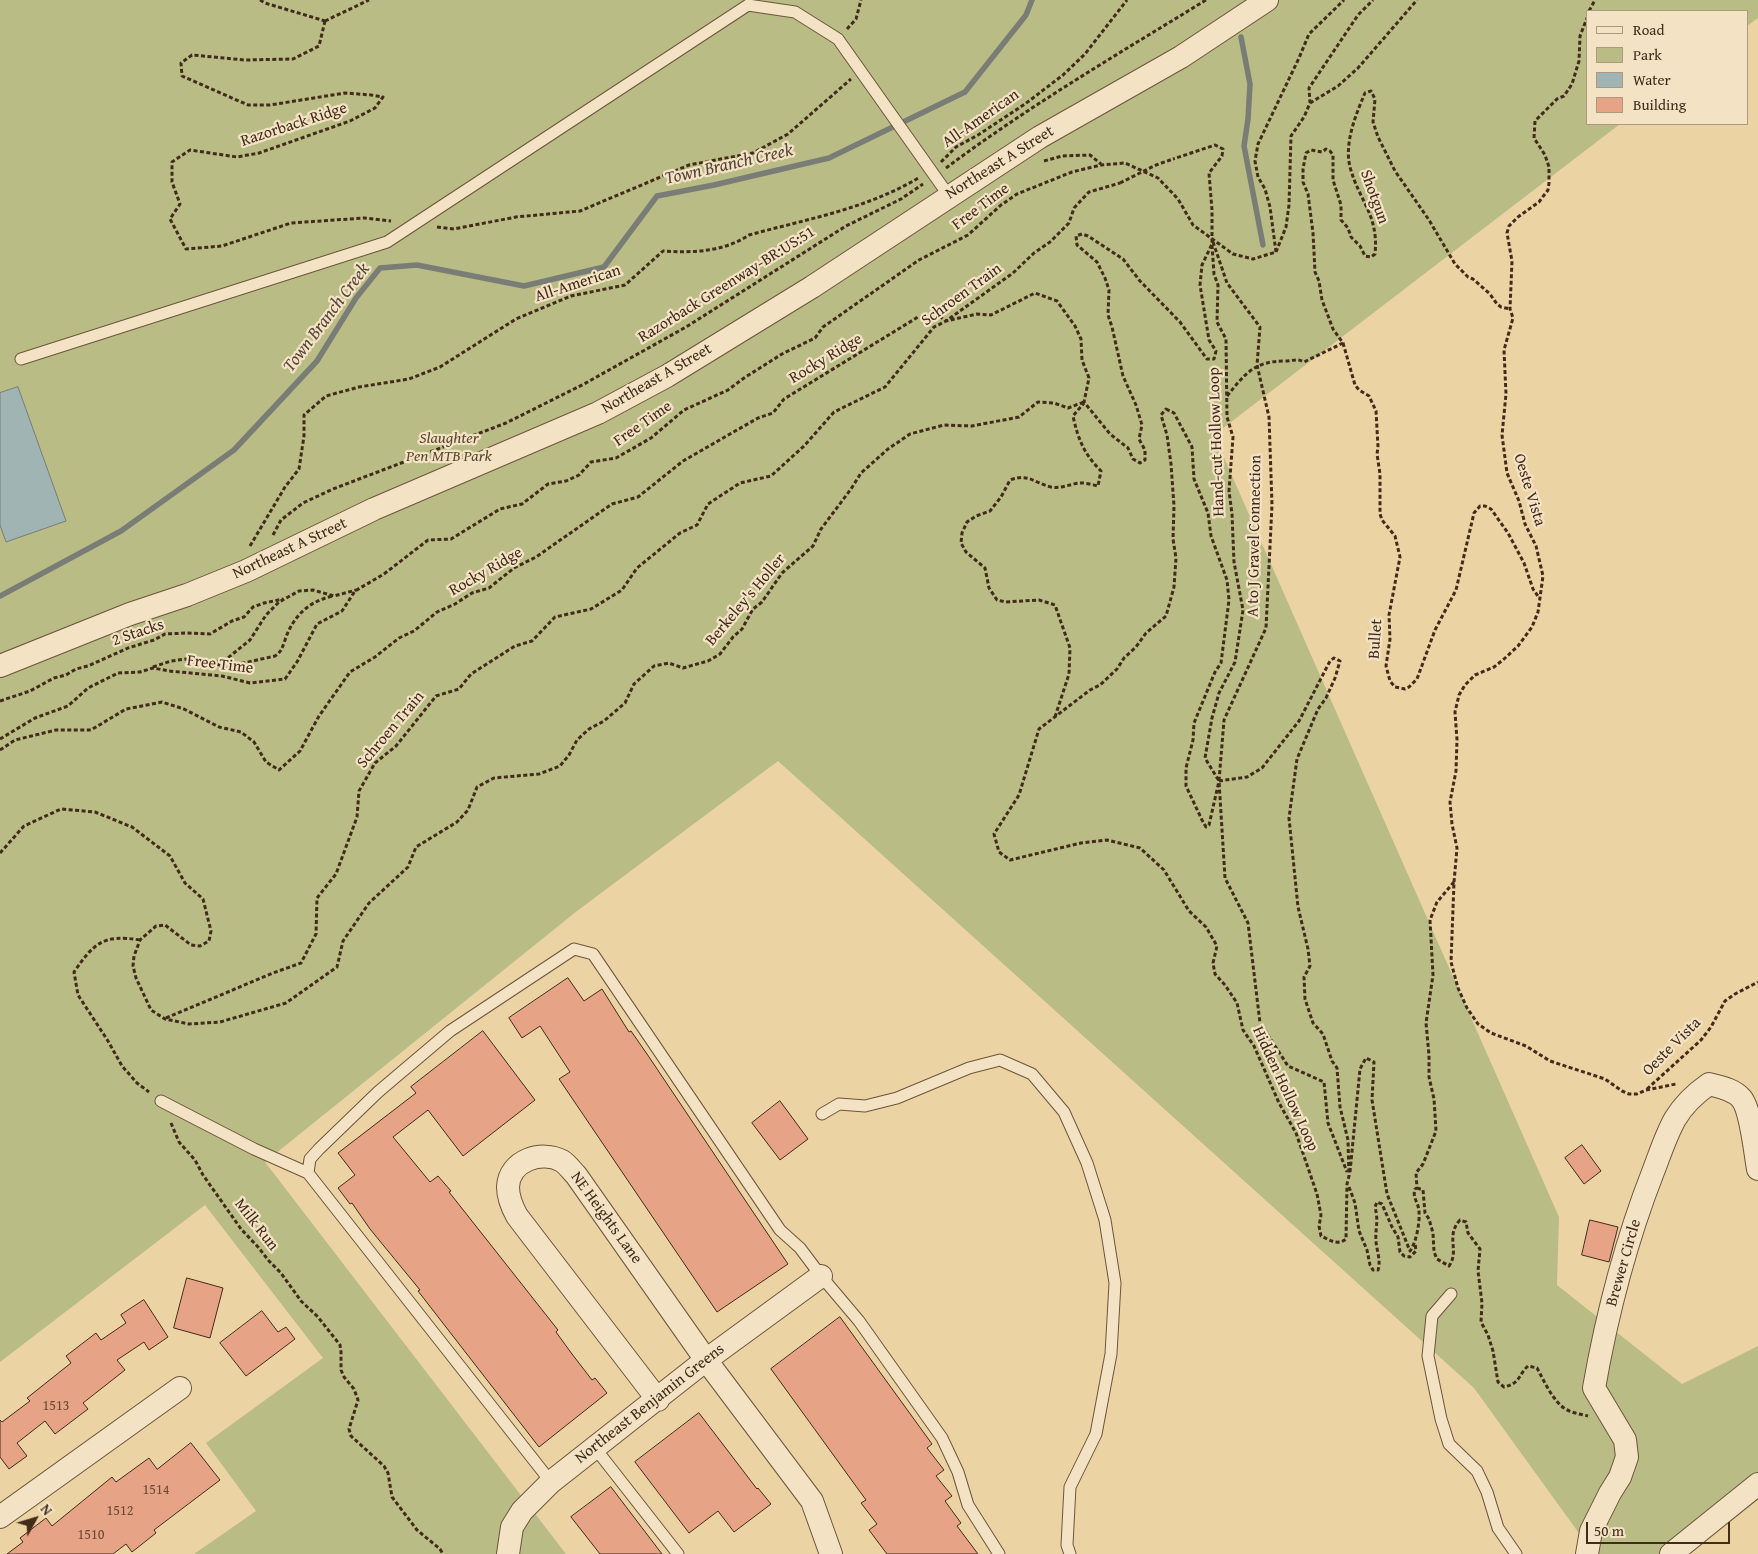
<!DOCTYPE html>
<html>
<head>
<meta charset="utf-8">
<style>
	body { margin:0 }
	#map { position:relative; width:1758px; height:1554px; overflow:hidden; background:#ecd3a4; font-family:"Gentium Book Plus",serif }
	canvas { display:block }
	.legend { position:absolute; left:1586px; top:10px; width:162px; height:115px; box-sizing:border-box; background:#f3e2c4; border:1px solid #ac9980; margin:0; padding:6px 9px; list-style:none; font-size:15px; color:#422b1a }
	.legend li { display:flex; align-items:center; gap:10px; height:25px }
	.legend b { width:25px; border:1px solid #ac9980 }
	.north { position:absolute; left:10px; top:1494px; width:50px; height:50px; -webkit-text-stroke:4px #f3e2c4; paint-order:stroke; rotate:51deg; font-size:14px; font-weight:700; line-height:20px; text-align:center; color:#422b1a }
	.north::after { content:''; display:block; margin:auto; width:18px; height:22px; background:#422b1a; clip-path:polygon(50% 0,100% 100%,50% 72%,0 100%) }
	.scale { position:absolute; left:1586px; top:1522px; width:144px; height:22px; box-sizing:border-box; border:2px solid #422b1a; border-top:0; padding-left:6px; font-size:15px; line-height:18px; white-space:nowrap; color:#422b1a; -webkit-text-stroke:4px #f3e2c4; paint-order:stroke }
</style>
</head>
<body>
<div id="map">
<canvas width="1758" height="1554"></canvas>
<ul class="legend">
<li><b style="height:6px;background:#f3e2c4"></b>Road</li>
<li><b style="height:14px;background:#b9bc85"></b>Park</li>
<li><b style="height:14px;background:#9fb4b3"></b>Water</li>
<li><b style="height:14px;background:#e6a386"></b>Building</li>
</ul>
<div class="north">N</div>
<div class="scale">50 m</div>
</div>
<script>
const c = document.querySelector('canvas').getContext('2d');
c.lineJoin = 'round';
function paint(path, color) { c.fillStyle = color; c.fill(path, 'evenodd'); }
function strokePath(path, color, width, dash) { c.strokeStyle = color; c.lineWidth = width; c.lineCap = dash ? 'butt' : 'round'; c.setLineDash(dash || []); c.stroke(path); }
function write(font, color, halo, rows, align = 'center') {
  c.font = font + ' "Gentium Book Plus",serif'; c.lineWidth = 4.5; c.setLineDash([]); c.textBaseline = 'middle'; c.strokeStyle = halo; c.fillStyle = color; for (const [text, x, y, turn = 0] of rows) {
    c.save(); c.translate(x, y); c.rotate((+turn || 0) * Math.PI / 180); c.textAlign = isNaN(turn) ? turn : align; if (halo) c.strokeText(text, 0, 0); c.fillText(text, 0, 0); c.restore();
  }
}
const green = new Path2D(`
	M0,0H1758V18L1747,26V11H1587V124H1620L1214,435L1559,1217L1557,1285L1682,1384L1758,1346V1488L1670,1554H1594L1474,1388L778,761L577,911L265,1162L566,1554H194L256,1511L206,1443L323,1358L205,1205L0,1362Z`);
const water = new Path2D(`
	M18,387L66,521L6,542L0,525V393Z`);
const stream = new Path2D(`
	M1241,37L1250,84L1248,119L1244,146L1263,245
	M0,596L121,531L234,450L317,361L356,298L380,268L417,265L524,286L604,267L657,196L714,185L829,158L965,92L1026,15L1032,0`);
const building = new Path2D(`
	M568,978L584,1001L602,989L629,1032L631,1031L647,1054L788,1264L717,1312L559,1079L570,1072L540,1026L522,1038L509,1018Z
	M483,1031L535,1100L463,1156L428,1110L393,1137L430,1182L438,1176L451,1191L449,1192L558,1330L556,1332L572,1354L592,1380L595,1378L607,1393L539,1447L418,1291L420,1290L370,1229L352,1203L350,1204L338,1188L355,1175L338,1153L416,1093L411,1087Z
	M780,1101L808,1139L780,1160L752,1123Z
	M1582,1145L1601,1171L1584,1184L1565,1158Z
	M1590,1220L1618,1227L1609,1262L1582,1255Z
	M187,1278L223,1288L210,1338L174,1328Z
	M144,1300L168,1337L149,1350L144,1342L117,1360L125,1370L83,1403L88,1409L55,1434L45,1421L17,1443L27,1456L9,1469L0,1457V1420L2,1422L30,1401L27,1398L71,1363L66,1356L96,1333L101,1340L126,1323L121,1315Z
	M262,1311L278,1332L286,1327L295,1339L246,1376L220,1343Z
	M840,1317L932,1444L927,1448L944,1470L936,1476L952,1496L945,1501L961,1523L957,1526L978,1554H887L869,1530L877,1524L861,1503L866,1500L771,1369Z
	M699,1413L757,1489L758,1488L771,1504L734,1532L718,1511L689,1533L635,1462Z
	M191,1443L220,1480L154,1530L156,1533L132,1552L126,1544L113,1554H7L23,1542L20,1538L46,1518L52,1526L112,1477L116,1482L149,1458L157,1469Z
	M611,1487L662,1554H600L571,1517Z`);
const path = new Path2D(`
	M260,0L265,3L325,21
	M1589,11L1595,0
	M325,21L319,46L293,59L245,60L192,55L181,63L182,76L248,105H270L345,93L371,95L383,97L375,108L350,121L259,153L237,157L190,150L172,162V182L180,204L170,219L186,249L222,246L291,223L364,218L391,221
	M325,21L369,0
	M847,29L856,19L861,0
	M1310,103L1338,86L1358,68L1417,0
	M1044,161L1062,156L1090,155L1101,164
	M941,162L956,147L978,135L1025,104L1063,75L1085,54L1127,0
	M946,168C1029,106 1118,54 1206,0
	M437,227L454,229L516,217L580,211L689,165L753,153L788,134L851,79
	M1213,242L1227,283L1260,327L1257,365L1269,417L1272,505L1266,628L1224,720L1219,781L1225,878L1248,923L1260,1023L1288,1066L1324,1082L1328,1123L1347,1172
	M1212,245L1214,274L1218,285L1217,322L1226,339L1227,417L1233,437L1229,491L1232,514L1234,562L1243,610L1235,662L1219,693L1212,718L1205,758L1219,781
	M1276,252L1270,207L1265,189L1258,177L1255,161L1258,144L1299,58L1309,34L1344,0
	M1276,252L1286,227L1289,205L1291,136L1304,117L1310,103L1309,88L1358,15L1373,0
	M1343,343L1355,385L1359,390L1369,396L1376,411L1378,447L1377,454L1380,474V514L1382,520L1395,536L1400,557L1389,615L1390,639L1386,666L1390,681L1395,687L1405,689L1409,687L1417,679L1435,630L1456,590L1474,513L1480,506H1485L1491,509L1508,533L1524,563L1533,589L1540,599
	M1227,396C1245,374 1254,361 1285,361C1293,361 1297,358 1304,362L1343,343L1333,329L1322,300L1319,281L1315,272L1313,233L1308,194L1303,182V169L1306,153L1311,150L1322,152L1326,149L1330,151L1333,155V180L1341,205V220L1348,228L1351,237L1360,246L1365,256L1371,257L1375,254C1379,215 1359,201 1350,167C1344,143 1356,114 1365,93L1371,91L1375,99L1373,122L1378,137L1395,171L1429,220L1455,264L1468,277L1473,279L1490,294L1497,304L1501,307L1510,309
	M1166,409L1174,413L1192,447L1194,479L1208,513L1211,536L1227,580L1229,600L1221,663L1215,672L1194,723L1193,740L1186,768V786L1202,820L1206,827L1209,825L1219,781L1247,777L1262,768L1299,721L1330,661L1334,658L1340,661L1335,678L1326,698L1318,709L1297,759L1289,818L1298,907L1308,949L1310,966L1304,977L1305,999L1313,1023L1323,1034L1332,1061L1337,1068L1340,1107L1348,1140L1349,1176L1347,1184L1346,1239C1337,1246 1330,1240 1321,1236L1319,1226L1321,1215L1317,1194L1296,1133L1279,1103L1254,1046L1243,1030L1237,1003L1225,985L1215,974L1213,963L1217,946L1206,927L1189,911L1164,870L1140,848L1107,840L1081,843L1010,860L999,852L994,834L1019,795L1039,729L1090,690L1100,685L1117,669L1124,658L1136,647L1146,633L1166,616L1174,587L1176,558L1173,539L1174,506L1171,464L1167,435L1161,415Z
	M273,535L281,520L303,503L333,489L506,423L584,384L686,327L846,226L901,199L923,184
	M250,546L285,487L299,469L304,436V415L326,396L359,387L409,379L440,367L516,319L571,296L625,285L663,251C693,253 723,252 749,235C807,219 867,209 920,177
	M210,662L226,667L275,656C282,651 282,648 285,640C293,616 309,601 333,596
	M153,667L171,661L186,659L195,662L224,661L250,640L266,615L279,602L299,591L313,590L334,596L356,590
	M0,701L30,691L54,678L66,675L76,669L88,666L128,648L154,640L165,634L187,633L210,634L232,621L244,617L253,607L264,603L283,599
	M1055,717L1069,674L1070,648L1055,605L1039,600L1006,602L997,600L989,588L985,568L966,552L961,543L962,533L967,522L976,516L990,511L1001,497L1010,480C1029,473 1034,483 1051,487C1062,489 1072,483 1082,483C1087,483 1093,485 1098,486L1101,471C1084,454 1078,439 1073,416L1084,403
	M0,739L35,718L68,706L88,688L118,673L140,672L153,668L169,671L222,676L250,683L285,679L297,662L317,624L342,611L355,591L384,574L428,540L451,539L500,509L522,504L548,484L566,481L579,475L591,462L616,458L651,438L684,410L728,390L744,378L782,354L815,338L823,327L919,260L968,235L1001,205L1017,194L1072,172L1101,165L1125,163L1158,178L1178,199L1193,225L1233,254L1253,259L1276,252
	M0,750L15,740L56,730H91L126,709L162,702L184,709L219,727L241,732L254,742L266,762L279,770L300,751L319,716L350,672L375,657L399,638L414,631L437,612L455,604L472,593L489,588L514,568L536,557L612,504L638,497L683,461L758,418L773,413L784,399L918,317L939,316L946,321L977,314L991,315L1035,293L1057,301L1075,326L1081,339L1082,360L1089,378L1084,402L1110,434L1128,448L1133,459L1140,463L1145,460V450L1139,439L1142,425L1136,405L1123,376L1112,327L1108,315L1109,290L1105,278L1097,262L1077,245L1076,236L1082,234L1088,236L1123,259L1140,281L1180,322L1207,359H1214L1216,351L1209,340L1200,285L1202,265L1212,244V210L1209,173L1222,156L1223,149L1215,145L1173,159
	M0,853L24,826L61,809L95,812L132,827L170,856L185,883L203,899L211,931L209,941L200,946L191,945L165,925L156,926L140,940L134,956L133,966L136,978L151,1010L165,1019L189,1024L220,1022L286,1003L337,967L343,941L369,903L408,867L416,847L457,822L468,810L477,787L494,778L539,774L560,766L569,755L577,740L589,729L604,721L625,703L634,684L654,666L669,663L683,668L708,661L720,654L733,637L742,629L753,609L762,602L782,573L813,546L821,529L851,489L861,473L888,449L910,434L944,425L972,426L1019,417L1038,402L1054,403L1068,408L1084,402
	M1454,882L1457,848L1452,824L1450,802L1456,771L1457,740L1455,712L1459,695L1465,685L1475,675L1494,667L1504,659L1518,646L1532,627L1538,612L1543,576L1536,546L1525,524L1519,501L1507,473L1502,435L1506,394L1504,350L1513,318L1510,309L1512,261L1507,233L1509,226L1518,217L1539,202L1548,190L1549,183V167L1545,155L1534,138L1535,121L1557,99L1564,96L1572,84L1579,61L1580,36L1587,18
	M140,940C103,934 94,943 74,972L78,995L108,1041L122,1066L137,1083L149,1092
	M166,1018L273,973L301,963L316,934L317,898L336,874L357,817L359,791L375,763L396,746L436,696L459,689L471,674L515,646L532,641L555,617L591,609L622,590L637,568L680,533L697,525L708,504L740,483L771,476L804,446L834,412L885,387L934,327L946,321L1013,273L1034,253L1050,242L1069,223L1074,208L1089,192L1120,183
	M1647,1089L1701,1040L1711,1027L1725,1001L1735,994L1758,982
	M171,1123L179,1142L195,1160L203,1175L241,1229L258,1247L269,1261L281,1273L301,1301L318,1317L340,1345L341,1352V1370L344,1377L354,1389L358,1400L349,1429L351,1436L384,1466L388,1473L392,1497L417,1530L440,1549L443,1554
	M1350,1172L1360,1069L1366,1058L1374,1062L1372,1100L1387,1194L1410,1251C1416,1243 1420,1223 1419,1212C1419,1203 1412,1198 1415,1189L1417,1188L1416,1173L1423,1164L1436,1131L1434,1099L1429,1077V1055L1426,1023L1433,975L1430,920L1437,902L1454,882L1451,962L1458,988L1467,1008L1478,1024L1491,1033L1526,1046L1550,1061L1605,1079L1622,1091L1629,1094H1637L1646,1090L1676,1084
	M1349,1187L1355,1203L1359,1231L1367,1250L1370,1265L1373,1270H1378C1381,1261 1377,1251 1376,1242C1375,1227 1379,1223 1375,1207L1377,1202L1382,1204L1392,1227L1398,1237L1400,1252L1404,1256L1410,1257L1416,1251L1415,1243
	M1417,1188L1423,1190L1425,1213L1429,1219L1433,1233L1434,1252L1437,1259L1449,1266C1460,1251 1445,1236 1460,1220L1466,1222L1468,1233L1480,1249L1478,1271L1482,1303L1481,1322L1488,1335L1493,1351L1498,1382L1504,1387C1521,1383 1518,1375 1528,1366L1537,1368C1543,1379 1553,1401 1564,1408C1571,1413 1580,1414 1588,1416`);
const lane = new Path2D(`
	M21,359L387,242L748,5L795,12L838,39L949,196
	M161,1101L254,1149L308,1173
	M822,1114L839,1104L865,1106L897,1098L969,1068L1000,1060L1032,1074L1064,1112L1087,1163L1105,1220L1115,1283L1111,1354L1096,1434L1070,1487L1067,1545L1070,1554
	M1451,1294L1432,1316L1428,1356L1441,1419L1449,1444L1477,1471L1487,1492L1498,1528L1516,1554
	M595,1448L678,1554
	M551,1482L308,1173L310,1159L319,1149L378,1092L450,1031L574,949L593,954L780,1230L800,1248L821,1276L859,1321L942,1438L958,1472L968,1505L999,1554`);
const street = new Path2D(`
	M0,666L130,614L187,595L246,571L374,509L598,413L667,376L812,287L1040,137L1181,57L1267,0
	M658,1400L517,1216C512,1207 508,1198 508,1187C509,1160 542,1150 562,1161C567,1164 572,1171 576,1175L706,1360L812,1501L831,1554
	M0,1517L180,1388
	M508,1554L512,1527L522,1511L551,1482L706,1360L821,1276
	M1587,1554L1591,1531L1610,1493L1620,1477L1627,1457L1625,1440L1594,1388C1607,1314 1626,1241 1653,1172C1660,1154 1666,1135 1675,1119C1684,1104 1696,1093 1709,1084C1720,1087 1733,1089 1741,1098C1751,1109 1755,1153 1758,1169
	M1671,1554L1758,1484`);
const pathBridge = new Path2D(`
	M1120,183L1156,165L1173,159`);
const numberNames = [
	["1513",56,1406],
	["1514",156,1490],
	["1512",120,1511],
	["1510",91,1535]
];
const streetNames = [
	["All-American",981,119,-35],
	["Razorback Ridge",294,125,-18],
	["Northeast A Street",1000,163,-32],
	["Shotgun",1374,197,70],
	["Free Time",981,207,-37],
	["All-American",578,284,-18],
	["Razorback Greenway-BR:US:51",727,285,-32],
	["Schroen Train",962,295,-36],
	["Rocky Ridge",826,359,-31],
	["Northeast A Street",657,379,-30],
	["Free Time",643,424,-35],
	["Hand-cut Hollow Loop",1217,442,-92],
	["Oeste Vista",1529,490,73],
	["A to J Gravel Connection",1255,536,-89],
	["Northeast A Street",290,549,-25],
	["Rocky Ridge",486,572,-30],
	["Berkeley's Holler",746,600,-50],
	["2 Stacks",138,633,-19],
	["Bullet",1376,639,-86],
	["Free Time",220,665,7],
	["Schroen Train",391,730,-50],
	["Oeste Vista",1672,1047,-45],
	["Hidden Hollow Loop",1285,1089,65],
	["NE Heights Lane",606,1218,54],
	["Milk Run",256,1225,52],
	["Brewer Circle",1624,1263,-74],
	["Northeast Benjamin Greens",650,1404,-38]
];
const parkNames = [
	["Slaughter",449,439],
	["Pen MTB Park",449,457]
];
const waterNames = [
	["Town Branch Creek",729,165,-13],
	["Town Branch Creek",327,318,-53]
];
paint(green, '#b9bc85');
paint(water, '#9fb4b3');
strokePath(water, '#7a7d76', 1);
strokePath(stream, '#7a7d76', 5.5);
paint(building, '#e6a386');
strokePath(building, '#422b1a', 1);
strokePath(lane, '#6c553c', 13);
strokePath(street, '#6c553c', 24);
strokePath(path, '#422b1a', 3, [4, 2.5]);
strokePath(lane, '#f3e2c4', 11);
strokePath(street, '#f3e2c4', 22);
strokePath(pathBridge, '#422b1a', 3, [4, 2.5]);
write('14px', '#6b4935', null, numberNames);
write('16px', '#422b1a', '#f3e2c4', streetNames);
write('italic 16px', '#5a482f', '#f3e2c4', parkNames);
write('italic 18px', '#554639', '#f3e2c4', waterNames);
</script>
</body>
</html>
